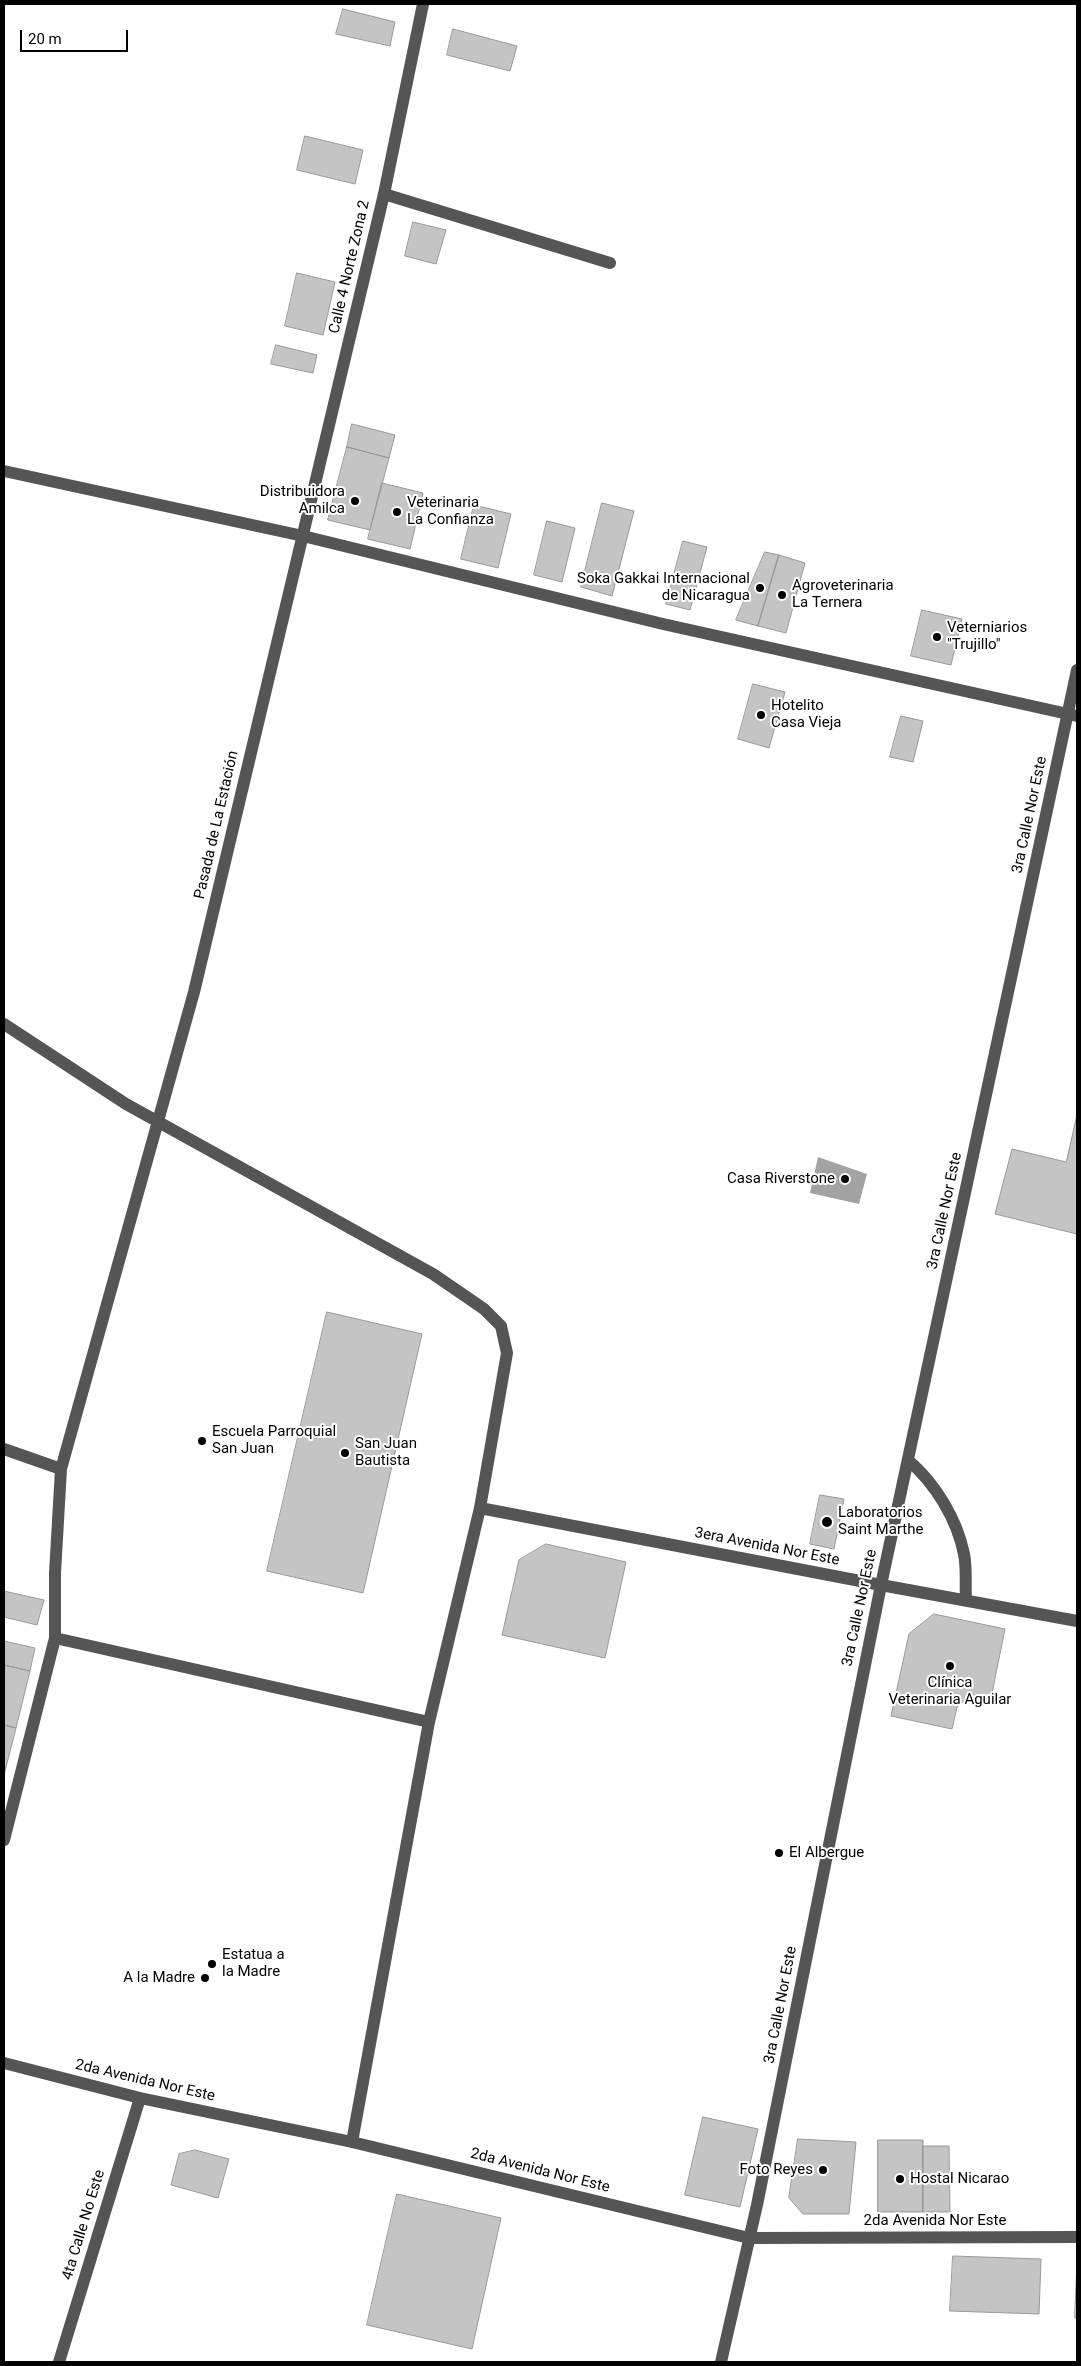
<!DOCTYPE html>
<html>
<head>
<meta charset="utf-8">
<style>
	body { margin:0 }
	#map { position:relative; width:1081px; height:2366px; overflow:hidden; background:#fff; font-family:Roboto,sans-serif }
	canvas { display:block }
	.frame { position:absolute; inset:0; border:5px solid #000; pointer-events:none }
	.scale { position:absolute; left:20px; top:30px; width:108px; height:22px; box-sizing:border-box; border:2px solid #000; border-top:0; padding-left:6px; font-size:15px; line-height:18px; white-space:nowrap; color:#000; -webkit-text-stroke:4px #fff; paint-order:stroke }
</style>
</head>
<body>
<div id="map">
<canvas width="1081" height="2366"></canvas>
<div class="frame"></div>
<div class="scale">20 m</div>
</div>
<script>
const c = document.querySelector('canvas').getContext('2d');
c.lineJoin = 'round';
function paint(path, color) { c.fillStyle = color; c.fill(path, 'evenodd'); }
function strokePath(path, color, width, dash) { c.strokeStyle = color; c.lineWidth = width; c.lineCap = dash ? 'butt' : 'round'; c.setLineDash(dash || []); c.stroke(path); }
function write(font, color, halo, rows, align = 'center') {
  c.font = font + ' Roboto,sans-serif'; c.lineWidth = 4; c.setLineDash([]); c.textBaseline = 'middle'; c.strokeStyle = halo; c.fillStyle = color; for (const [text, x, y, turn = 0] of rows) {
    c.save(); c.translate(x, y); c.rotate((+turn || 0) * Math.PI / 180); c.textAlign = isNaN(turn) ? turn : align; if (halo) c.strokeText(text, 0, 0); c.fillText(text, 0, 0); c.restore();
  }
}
const water = new Path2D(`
	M818,1157L867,1174L859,1204L810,1193Z`);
const building = new Path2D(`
	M343,9L395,22L390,46L336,34Z
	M453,29L517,46L510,71L447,55Z
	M305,136L363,150L355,184L297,170Z
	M413,222L446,230L436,264L405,256Z
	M297,273L335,282L323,335L285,326Z
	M276,345L317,355L313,373L271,364Z
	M352,424L395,435L389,458L347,447Z
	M347,447L389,458L370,530L328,520Z
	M382,483L423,493L410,549L368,539Z
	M602,503L634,511L612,596L581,587Z
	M474,505L511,514L498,568L461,559Z
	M547,521L575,528L562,582L534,575Z
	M683,541L707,547L690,610L666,604Z
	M765,552L779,555L758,626L736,620Z
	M779,555L805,563L786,633L758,626Z
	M922,610L962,619L951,665L911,656Z
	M753,684L785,692L769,748L738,739Z
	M901,716L923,721L913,762L890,757Z
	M1077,1115V1234L995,1214L1012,1149L1066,1162Z
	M327,1312L422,1334L363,1593L267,1571Z
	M820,1495L844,1499L834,1549L810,1544Z
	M546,1544L626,1562L605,1658L502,1635L519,1560Z
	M4,1591L44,1600L37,1625L4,1617Z
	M934,1614L1005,1629L990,1703L968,1698L957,1707L952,1729L891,1716L909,1634Z
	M4,1641L35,1648L30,1671L4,1665Z
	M4,1665L30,1671L16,1728L4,1725Z
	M4,1725L16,1728L4,1775Z
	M703,2117L758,2129L740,2207L685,2195Z
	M798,2139L856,2142L849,2214H803L789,2198Z
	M878,2140H923V2212H878Z
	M923,2146H949L950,2212H923Z
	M195,2150L229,2159L218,2198L171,2185L179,2154Z
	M397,2194L501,2218L472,2349L367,2325Z
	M953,2256L1041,2259L1039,2314L950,2311Z
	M1077,2261V2319L1075,2318Z`);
const minor = new Path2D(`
	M384,194L610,263
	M4,471L303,536L663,624L1077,716
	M4,1024L126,1104L433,1274L484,1309L501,1326L507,1353L480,1508L429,1722L352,2142
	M4,1449L61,1469
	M908,1460C935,1483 957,1519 964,1554C967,1569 965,1586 966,1600
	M480,1508L881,1585L1077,1621
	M55,1638L429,1722
	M4,1840L55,1638V1573L61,1469L194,992L384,194L423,4
	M4,2063L140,2098L352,2142L749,2238L1077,2237
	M59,2362L140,2098
	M721,2362L757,2205L881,1585L1077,670`);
const markers = [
	[355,501,5,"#000"],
	[397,512,5,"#000"],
	[760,588,5,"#000"],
	[782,595,5,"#000"],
	[937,637,5,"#000"],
	[761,715,5,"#000"],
	[845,1179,5,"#000"],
	[202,1441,5,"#000"],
	[345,1453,5,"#000"],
	[827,1522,6,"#000"],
	[950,1666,5,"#000"],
	[779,1853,5,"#000"],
	[212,1964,5,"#000"],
	[205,1978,5,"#000"],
	[823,2170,5,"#000"],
	[900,2179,5,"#000"]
];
const streetNames = [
	["Calle 4 Norte Zona 2",350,267,-77],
	["3ra Calle Nor Este",1030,815,-78],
	["Pasada de La Estación",217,825,-77],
	["3ra Calle Nor Este",945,1211,-78],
	["3era Avenida Nor Este",767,1547,11],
	["3ra Calle Nor Este",860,1608,-78],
	["3ra Calle Nor Este",781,2005,-79],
	["2da Avenida Nor Este",145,2081,13],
	["2da Avenida Nor Este",540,2171,14],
	["2da Avenida Nor Este",935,2221],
	["4ta Calle No Este",84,2225,-73]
];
const poiNames = [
	["Distribuidora",345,492,"right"],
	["Amilca",345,509,"right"],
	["Veterinaria",407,503],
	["La Confianza",407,520],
	["Soka Gakkai Internacional",750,579,"right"],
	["de Nicaragua",750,596,"right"],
	["Agroveterinaria",792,586],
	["La Ternera",792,603],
	["Veterniarios",947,628],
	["\"Trujillo\"",947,645],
	["Hotelito",771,706],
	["Casa Vieja",771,723],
	["Casa Riverstone",835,1179,"right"],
	["Escuela Parroquial",212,1432],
	["San Juan",212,1449],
	["San Juan",355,1444],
	["Bautista",355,1461],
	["Laboratorios",838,1513],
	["Saint Marthe",838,1530],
	["Clínica",950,1683,"center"],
	["Veterinaria Aguilar",950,1700,"center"],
	["El Albergue",789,1853],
	["Estatua a",222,1955],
	["la Madre",222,1972],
	["A la Madre",195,1978,"right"],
	["Foto Reyes",813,2170,"right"],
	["Hostal Nicarao",910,2179]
];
paint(water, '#a3a3a3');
paint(building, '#c4c4c4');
strokePath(building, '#999', 1);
strokePath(minor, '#555', 12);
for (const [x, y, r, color] of markers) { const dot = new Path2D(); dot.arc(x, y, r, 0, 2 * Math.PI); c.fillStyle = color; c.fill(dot); strokePath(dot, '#fff', 2); }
write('15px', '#000', '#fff', streetNames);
write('15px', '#000', '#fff', poiNames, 'left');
</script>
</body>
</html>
